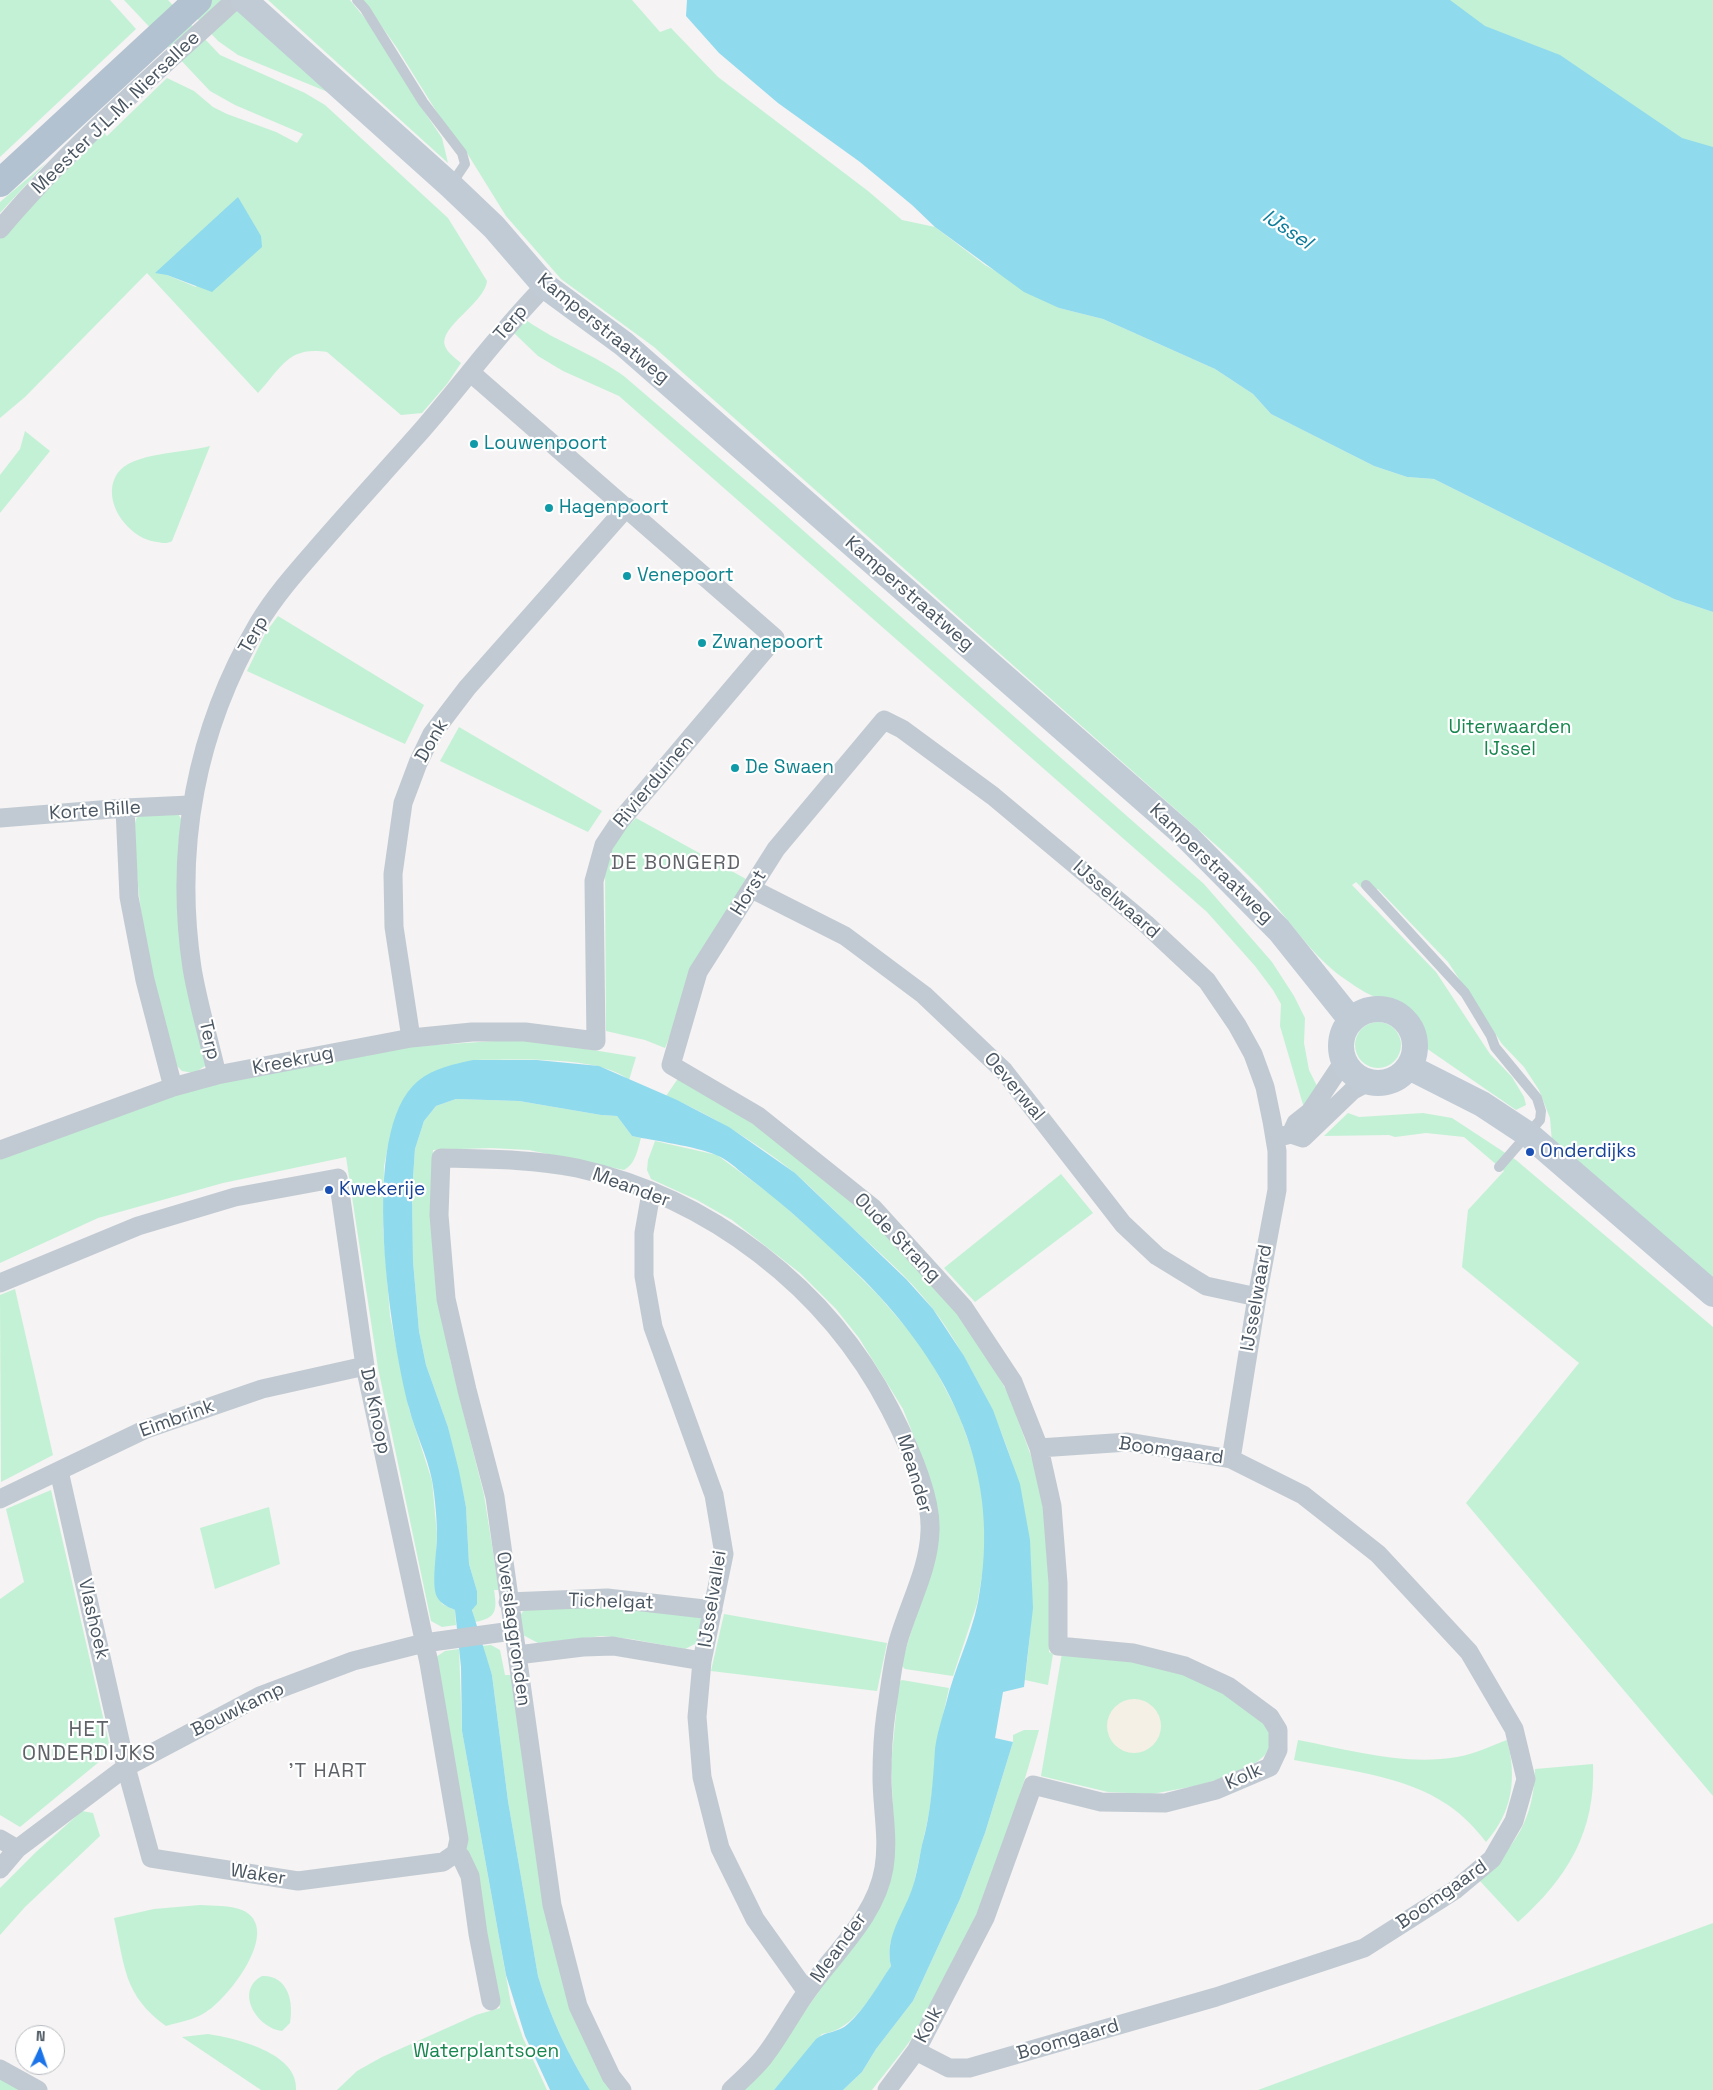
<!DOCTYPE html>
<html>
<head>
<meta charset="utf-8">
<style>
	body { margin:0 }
	#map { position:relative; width:1713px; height:2090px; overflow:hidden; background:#f5f3f3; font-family:"Space Grotesk",sans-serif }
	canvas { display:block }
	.north { position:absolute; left:15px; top:2025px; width:50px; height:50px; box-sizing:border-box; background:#fff; border:1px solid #b7bbc0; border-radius:50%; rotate:3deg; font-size:14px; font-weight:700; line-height:20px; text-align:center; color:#4a5661 }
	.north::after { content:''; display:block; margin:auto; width:18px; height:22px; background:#1a73e8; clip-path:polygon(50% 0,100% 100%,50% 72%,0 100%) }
</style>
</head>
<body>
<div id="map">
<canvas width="1713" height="2090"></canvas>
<div class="north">N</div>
</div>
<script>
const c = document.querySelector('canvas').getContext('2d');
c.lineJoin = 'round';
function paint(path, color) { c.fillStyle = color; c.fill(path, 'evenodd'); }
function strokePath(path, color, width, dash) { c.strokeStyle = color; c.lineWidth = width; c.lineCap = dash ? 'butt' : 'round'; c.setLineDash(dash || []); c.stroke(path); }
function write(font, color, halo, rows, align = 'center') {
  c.font = font + ' "Space Grotesk",sans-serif'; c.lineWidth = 4.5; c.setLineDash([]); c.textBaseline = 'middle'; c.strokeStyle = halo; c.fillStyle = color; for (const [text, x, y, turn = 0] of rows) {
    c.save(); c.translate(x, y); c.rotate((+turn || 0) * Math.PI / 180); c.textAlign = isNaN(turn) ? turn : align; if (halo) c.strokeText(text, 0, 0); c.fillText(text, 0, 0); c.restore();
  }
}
const green = new Path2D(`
	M0,0H110L136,29L0,157Z
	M124,0H168L220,55L305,93L325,105L448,218L487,281C485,303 438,327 445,346C447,352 456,359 461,363L447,384L422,413L401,415L327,352C288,346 282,367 258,393L147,273L25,397L0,418V238L103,132L107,136L167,78L194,91L213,107L227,114L276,132L297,143L303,134L235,105L210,91ZM239,197L196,287L167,275Z
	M180,0H233L335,95L238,55L218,41Z
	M268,0H350L372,27L416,99L442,138L448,163Z
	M363,0H632L660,32L671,28L718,77L868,191L902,220L935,227L985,265L1059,308L1103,319L1215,369L1253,394L1271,414L1374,466L1407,477L1434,479L1674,599L1713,612V1280L1552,1142L1550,1118L1539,1090L1524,1067L1502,1044L1448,962L1378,889L1362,888L1356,882L1352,885L1436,972L1490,1054L1512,1077L1524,1097L1526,1105L1516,1110L1426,1048C1424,1015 1409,1003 1379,998C1367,995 1352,984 1342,977C1314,957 1294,927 1272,901C1258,884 1242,869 1226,854L654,347L561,279L506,216L467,153L448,130L397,48Z
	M1375,0H1713V184Z
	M46,163L0,213V214V202Z
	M526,320C558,343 595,354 625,377L772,503L1204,884L1272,962L1294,996L1305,1018L1304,1043L1309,1070L1318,1088L1304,1108L1280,1026L1281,1004L1273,990L1255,966L1207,912L619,396L563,371L538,356L514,333Z
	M25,431L50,451L0,513V475L20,449Z
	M210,446L172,541C167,544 163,543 157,542C129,539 100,501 117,474C131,452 186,453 210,446Z
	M278,616L424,705L405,744L247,671L266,632Z
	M459,727L602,811L588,832L440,761Z
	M176,811L184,823L207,1060L205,1066L194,1073L182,1071L177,1066C157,997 139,928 136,856C135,843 131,828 138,815Z
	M636,818L746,879L707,946L665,1048L645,1040L606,1031L605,867L619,835Z
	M1355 1045a23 23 0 1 1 46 0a23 23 0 1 1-46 0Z
	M525,1039L636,1057L629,1080C599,1055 512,1060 473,1060L388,1146L384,1166L383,1229L390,1316L409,1409L432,1481L437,1535L435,1578L442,1604L455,1610L456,1625L442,1627L431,1621L378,1368L346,1157L223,1183L98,1218L0,1263V1153L208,1077L374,1049Z
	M679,1077L786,1145L888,1233L944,1295L988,1358L1009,1395L1040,1481L1050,1564L1049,1652L1053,1654L1048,1685L1025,1680C1041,1567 1030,1478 975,1377C963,1354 949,1330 933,1309C908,1276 875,1249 845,1221C829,1205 813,1189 796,1174C762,1146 707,1112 666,1096Z
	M456,1099L519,1101L601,1115L617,1116L632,1136L641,1138C637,1151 636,1163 624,1170L529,1150L491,1148L433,1150L450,1359L484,1495L499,1590H494C497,1610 497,1618 475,1622L472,1609L477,1591L469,1564L466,1507L448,1427L426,1365L419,1331L413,1261L412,1192L415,1149L424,1121L436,1106Z
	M1348,1113L1359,1117L1423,1113L1452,1118L1516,1160L1713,1327V1796L1466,1503L1579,1363L1462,1267L1468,1210L1504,1171L1464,1137L1426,1133L1395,1137L1389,1135L1324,1136Z
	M655,1141L717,1155L773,1196L827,1244L878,1295L924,1348L959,1415L976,1463L986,1518L984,1565L977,1604L953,1676L905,1669L901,1665L930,1570L918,1447L903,1409L859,1338L836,1309L800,1273L732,1220L697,1200L651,1179L647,1170L648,1160Z
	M1061,1174L1093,1213L975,1302L944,1268Z
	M15,1289L53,1455L1,1482L0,1295Z
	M51,1490L111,1752L20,1827L0,1815V1599L24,1582L6,1509Z
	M269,1507L280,1564L215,1589L200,1528Z
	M580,1602L700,1615L703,1620L697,1643L685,1649L631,1639L602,1636L538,1643L523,1635L519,1617L527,1606Z
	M724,1614L887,1643L877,1691L711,1671Z
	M491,1645L500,1650L505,1675H512L548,1918L615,2090H590C568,2054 550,2017 538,1976L508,1801L492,1675L482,1646Z
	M459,1649L462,1731L511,2004L523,2038L547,2090H337L357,2071L382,2057L476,2015L500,2008L467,1857L436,1657L445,1651Z
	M1062,1653L1158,1664L1212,1684L1267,1726L1272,1737L1270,1746L1265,1755L1257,1762L1225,1777L1201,1785L1152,1794L1108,1792L1041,1776Z
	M902,1680L949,1688L936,1747L935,1770L929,1813L913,1888L890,1944L889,1956L891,1966C874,1992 855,2030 822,2034L774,2090H738L796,2024L829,1977L895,1852L891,1765L899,1682Z
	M1024,1730H1039C1010,1834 975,1936 918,2029C904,2051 887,2070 872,2090H843L862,2072L876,2049L913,2001L960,1899L985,1833L1013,1742V1735Z
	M1298,1740C1350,1750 1404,1766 1457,1757C1474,1754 1491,1746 1507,1740C1517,1777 1513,1812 1486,1842C1475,1828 1463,1815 1448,1805C1404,1775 1344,1770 1294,1760Z
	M1593,1764C1596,1831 1567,1879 1518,1922L1479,1880C1515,1846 1534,1820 1535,1769Z
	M82,1811L93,1813L100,1836L25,1907L0,1935V1888L36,1852Z
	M200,1905C213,1906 230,1905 242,1910C284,1928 228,1999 206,2012C194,2020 179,2022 166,2026C123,1995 125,1966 114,1918L154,1909Z
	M1713,1923V2090H1258Z
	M262,1976C288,1975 294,2002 290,2023L282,2031C257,2028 234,1991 262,1976Z
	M208,2034C235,2038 299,2053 296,2090H261L182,2037Z
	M0,2075L26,2090H0Z`);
const sand = new Path2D(`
	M1107 1726a27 27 0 1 1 54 0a27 27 0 1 1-54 0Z`);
const water = new Path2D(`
	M687,0H1450L1485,26L1560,55L1682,138L1713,147V612L1674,599L1434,479L1407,477L1374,466L1271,414L1253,394L1215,369L1103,319L1059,308L1024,292L935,227L912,205L860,162L778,103L719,53L686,16Z
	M238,197L261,236L262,247L212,292L167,275L155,273Z
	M473,1060H537L599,1066L677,1100L729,1127L795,1173L906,1279L933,1309L964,1356L993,1410L1020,1484L1030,1540L1033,1608L1024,1687L1003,1692L995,1738L1013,1742L985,1833L960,1899L913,2001L876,2049L862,2072L843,2090H774L816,2039C826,2031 838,2033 848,2024C865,2009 878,1985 891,1966C884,1938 903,1915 912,1889C917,1875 919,1859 922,1845C931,1813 933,1781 935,1749C937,1734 942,1718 946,1704C954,1669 971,1637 978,1602C1003,1475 952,1369 864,1280C826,1243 788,1207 745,1175C737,1169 727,1159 716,1155C695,1146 655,1141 632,1136L617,1116L601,1115L519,1101L456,1099L436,1106L424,1121L415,1149L412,1192L413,1261L419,1331L426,1365L448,1427L459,1471L466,1507L469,1564L477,1591V1604L472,1610L492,1675L508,1801L538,1976C550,2017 568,2054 590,2090H550L525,2036L506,1975L499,1937L462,1731L461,1667L455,1610C448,1607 441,1604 437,1597C431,1585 437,1551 437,1536C437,1519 435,1497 432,1480C427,1455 415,1432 409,1408C391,1339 357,1131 418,1081C434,1068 454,1064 473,1060Z`);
const lane = new Path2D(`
	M357,0L365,9L423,102L462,153L465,164L451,185
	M1366,885L1465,993L1491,1036L1495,1047L1537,1098L1541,1111L1540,1120L1499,1167`);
const street = new Path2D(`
	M0,229C71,145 155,74 235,0
	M125,808L129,897L145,980L173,1087
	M0,818L125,808L190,805
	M752,889L845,936L924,995L1004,1071L1123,1224L1157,1256L1206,1286L1257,1297
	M411,1038L394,927L393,874L403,803L418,763L432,734L467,688L627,507
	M217,1075C209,1040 198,1004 192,968C174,847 196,730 258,624C274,597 296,572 317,548C349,511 382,475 414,439C459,389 498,333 545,286
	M1291,1134L1296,1123L1310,1112L1344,1061
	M1275,1138L1291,1134L1303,1138L1353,1090L1368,1082
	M0,1150L173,1087L217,1075L411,1038L472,1032H525L596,1041L594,881L604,845L620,821L775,638L470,372
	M651,1193L644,1233V1276L653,1327L714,1495L724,1554L702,1661L697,1717L702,1777L720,1848L755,1919L807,1992
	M0,1283L138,1226L235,1197L338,1178L365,1366L429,1663L459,1839L456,1853L443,1862L298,1881L151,1858L126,1767L59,1471
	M0,1499L146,1429L262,1389L365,1366
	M508,1602L607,1598L713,1610
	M517,1655L583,1647L613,1646L702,1661
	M0,1839L17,1849
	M456,1853L461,1857L470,1876L478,1934L491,2001
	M0,1869L17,1849L126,1767L260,1696L353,1661L424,1643L512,1631
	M916,2051L985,1918L1033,1785L1101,1802L1165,1803L1216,1790L1270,1767L1278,1750V1730L1270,1717L1228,1686L1185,1666L1133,1653L1058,1646V1583L1052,1506L1039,1448L1013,1382L964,1308L873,1208L758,1116L671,1065L698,972L776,849L884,720L902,729L993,796L1146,924L1207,981L1237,1025L1253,1054L1265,1087L1272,1121L1277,1151V1190L1257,1297L1231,1459
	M0,2069L38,2090
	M622,2090L611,2076L578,2006L552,1905L495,1497L467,1390L446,1299L439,1215L441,1158C486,1159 533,1159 577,1168C709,1197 828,1288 890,1409C906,1440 932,1495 930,1531C929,1569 908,1606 898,1642C892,1665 890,1689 886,1713C883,1734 882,1756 882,1777C882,1807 889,1838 884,1868C876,1917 833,1954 806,1993C791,2014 779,2038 763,2058C754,2069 742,2080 731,2090
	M887,2090L916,2051L949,2068H969L1216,1997L1364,1948L1455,1890L1492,1859L1514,1821L1526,1779L1514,1729L1469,1652L1378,1554L1303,1495L1231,1459L1128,1442L1039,1448`);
const secondary = new Path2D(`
	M244,0L451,186L494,227L545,286L624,344L1187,837L1279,930L1351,1020
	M1341 1046a37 37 0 1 1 74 0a37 37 0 1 1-74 0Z
	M1409,1067L1482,1104L1529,1135L1713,1294`);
const primary = new Path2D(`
	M0,183L198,0`);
const markers = [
	[474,444,5,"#0f9aa8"],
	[549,508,5,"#0f9aa8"],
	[627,576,5,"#0f9aa8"],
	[702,643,5,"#0f9aa8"],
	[735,768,5,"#0f9aa8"],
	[1530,1152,5,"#1a4fb4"],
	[329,1190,5,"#1a4fb4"]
];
const streetNames = [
	["Meester J.L.M. Niersallee",116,113,-44],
	["Terp",511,323,-49],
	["Kamperstraatweg",603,329,39],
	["Kamperstraatweg",909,594,41],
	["Terp",254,635,-60],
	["Donk",432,741,-60],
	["Rivierduinen",654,782,-50],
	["Korte Rille",95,811,-4],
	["Kamperstraatweg",1211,864,44],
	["Horst",749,893,-58],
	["IJsselwaard",1116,900,41],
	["Terp",209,1040,77],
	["Kreekrug",293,1061,-11],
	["Oeverwal",1014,1087,50],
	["Meander",631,1188,20],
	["Oude Strang",897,1238,46],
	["IJsselwaard",1257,1298,-80],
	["De Knoop",375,1411,78],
	["Eimbrink",177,1419,-20],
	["Boomgaard",1171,1451,8],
	["Meander",914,1474,73],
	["IJsselvallei",713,1599,-81],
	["Tichelgat",611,1602,2],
	["Vlashoek",93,1619,77],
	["Overslaggronden",513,1629,82],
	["Bouwkamp",238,1710,-26],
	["Kolk",1244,1777,-24],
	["Waker",258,1875,9],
	["Boomgaard",1442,1895,-35],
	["Meander",839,1948,-54],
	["Kolk",929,2025,-62],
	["Boomgaard",1068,2040,-16]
];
const cultureNames = [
	["Louwenpoort",484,444],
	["Hagenpoort",559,508],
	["Venepoort",637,576],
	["Zwanepoort",712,643],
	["De Swaen",745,768]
];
const parkNames = [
	["Uiterwaarden",1510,728],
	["IJssel",1510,750],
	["Waterplantsoen",486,2052]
];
const transitNames = [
	["Onderdijks",1540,1152],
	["Kwekerije",339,1190]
];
const waterNames = [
	["IJssel",1287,230,34]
];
const neighbourhoodNames = [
	["DE BONGERD",676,864],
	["'T HART",328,1772]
];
const quarterNames = [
	["HET",89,1730],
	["ONDERDIJKS",89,1754]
];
paint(green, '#c3f1d5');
paint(sand, '#f5f0e5');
paint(water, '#90daee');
strokePath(lane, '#c1cad2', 10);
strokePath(street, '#c1cad2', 19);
strokePath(secondary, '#c1cbd6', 26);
strokePath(primary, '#b3c2d1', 28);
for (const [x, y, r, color] of markers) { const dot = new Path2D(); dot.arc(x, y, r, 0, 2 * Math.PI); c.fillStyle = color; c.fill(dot); strokePath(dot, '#fff', 2); }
write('19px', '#4a5661', '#fff', streetNames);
write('19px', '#0d838f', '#fff', cultureNames, 'left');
write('19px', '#17864f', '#fff', parkNames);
write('19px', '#164399', '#fff', transitNames, 'left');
write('italic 20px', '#0c7c9b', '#fff', waterNames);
c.letterSpacing = '1px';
write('20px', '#5f6368', '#fff', neighbourhoodNames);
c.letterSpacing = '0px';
c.letterSpacing = '1px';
write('21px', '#5f6368', '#fff', quarterNames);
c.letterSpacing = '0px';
</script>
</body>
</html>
